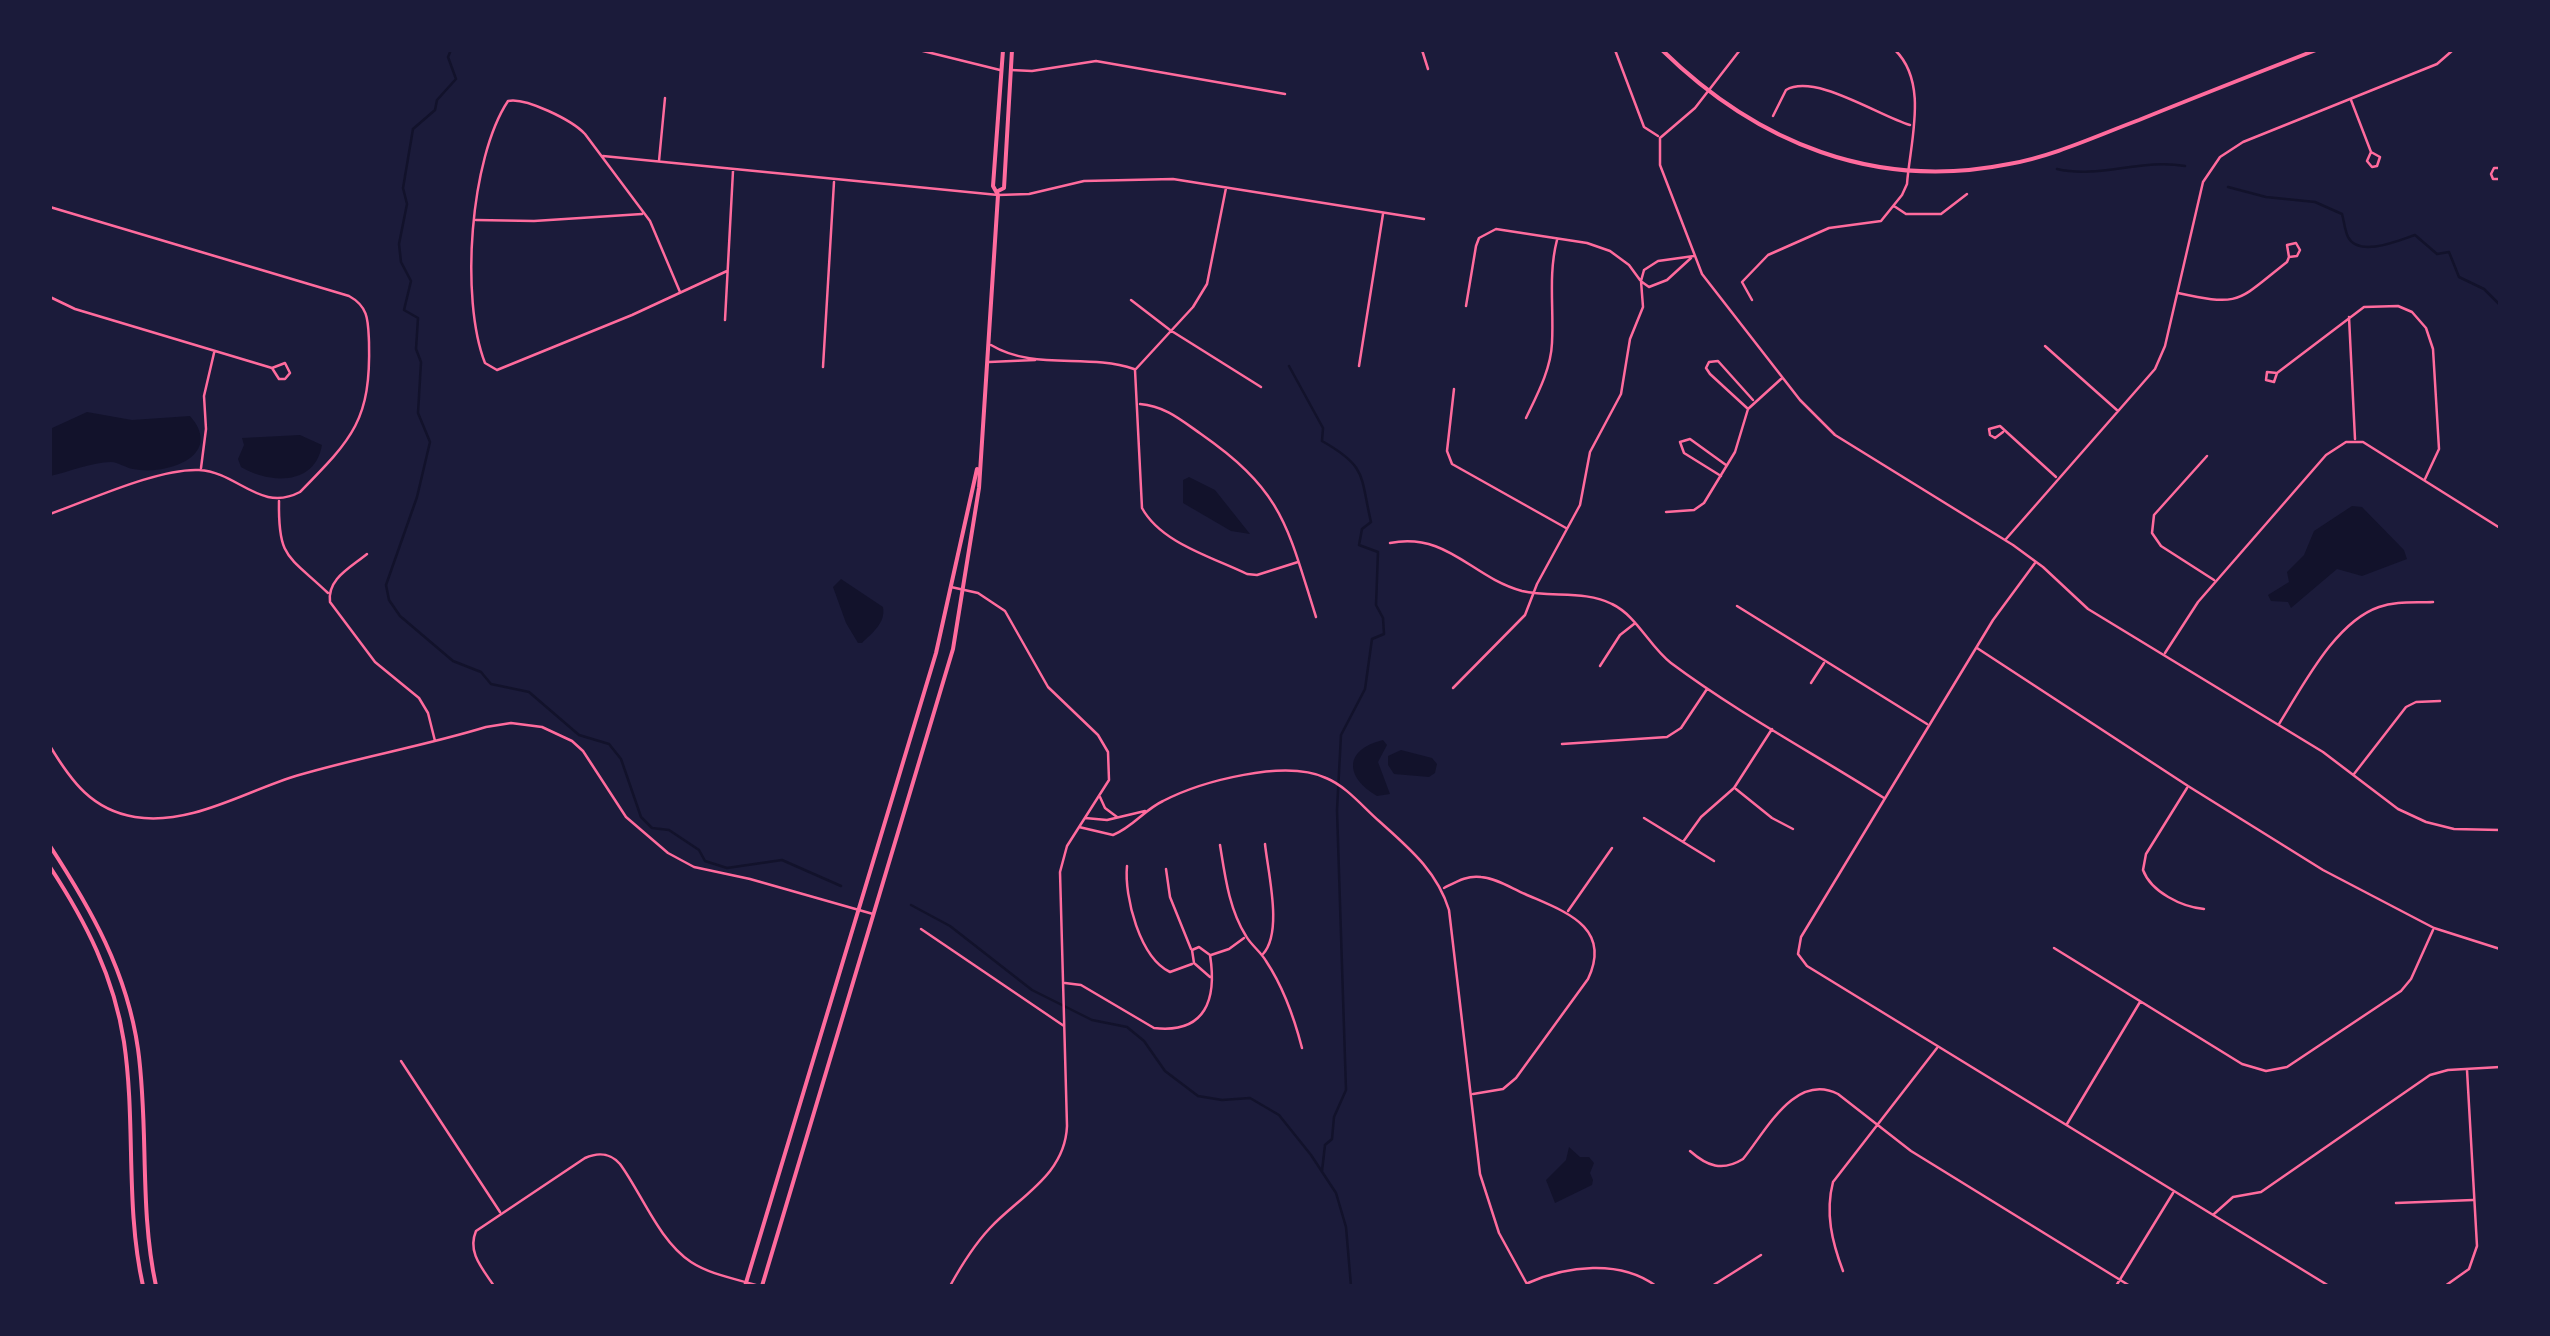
<!DOCTYPE html>
<html>
<head>
<meta charset="utf-8">
<style>
	body { margin:0 }
	#map { position:relative; width:2550px; height:1336px; overflow:hidden; background:#1b1b3a; font-family:"Titillium Web",sans-serif }
	canvas { display:block }
	.frame { position:absolute; inset:0; border:52px solid #1b1b3a; pointer-events:none }
</style>
</head>
<body>
<div id="map">
<canvas width="2550" height="1336"></canvas>
<div class="frame"></div>
</div>
<script>
const c = document.querySelector('canvas').getContext('2d');
c.lineJoin = 'round';
function paint(path, color) { c.fillStyle = color; c.fill(path, 'evenodd'); }
function strokePath(path, color, width, dash) { c.strokeStyle = color; c.lineWidth = width; c.lineCap = dash ? 'butt' : 'round'; c.setLineDash(dash || []); c.stroke(path); }
const water = new Path2D(`
	M87,412L132,420L190,416C225,456 166,476 133,469C126,468 118,462 111,462C92,462 69,472 50,476V429Z
	M300,435L322,445C315,486 270,484 241,467L238,459L244,445L242,438Z
	M1189,477L1215,490L1250,534L1231,531L1183,503V480Z
	M2352,506L2362,507L2404,550L2407,559L2362,576L2337,569L2291,608L2288,602L2271,601L2268,595L2289,582L2287,572L2304,555L2314,531Z
	M841,579L883,607C886,623 872,633 862,643H858L846,623L833,587Z
	M1383,740L1387,745L1378,762L1390,794L1377,796C1344,777 1344,749 1383,740Z
	M1401,750L1432,758L1437,764L1435,773L1429,777L1394,774L1388,765V756Z
	M1569,1147L1580,1157H1589L1594,1163L1590,1173L1593,1180L1592,1185L1555,1203L1546,1180L1566,1160Z`);
const stream = new Path2D(`
	M451,50L448,57L456,79L437,100L435,110L413,129L403,188L407,204L399,244L401,262L411,281L404,310L418,318L416,349L421,362L418,413L430,442L417,497L386,585L389,600L400,616L453,661L481,672L491,684L529,692L579,735L609,744L621,759L641,817L652,828L669,830L699,850L705,861L727,868L782,860L841,886
	M2057,169C2099,179 2142,158 2185,166
	M2228,187L2266,197L2315,202L2342,214C2344,221 2345,231 2348,237C2359,258 2400,240 2415,235L2437,254L2449,252L2459,277L2484,289L2500,305
	M1289,366L1323,428L1322,441C1368,467 1360,476 1371,522L1362,529L1359,545L1378,552L1376,605L1383,618L1384,634L1372,639L1365,689L1341,735L1337,810L1346,1090L1334,1117L1332,1139L1325,1145L1322,1171
	M911,905L950,926L1032,990L1092,1020L1127,1027L1144,1041L1165,1071L1198,1096L1222,1100L1250,1098L1279,1115L1311,1155L1336,1193L1346,1227L1351,1286`);
const minor = new Path2D(`
	M919,50L1000,70
	M1422,50L1428,69
	M1615,50L1644,127L1658,136
	M1740,50L1695,108L1660,138V165L1702,274L1800,400L1835,435L2013,545L2043,567L2088,609L2323,752L2398,809L2426,822L2454,829L2500,830
	M1011,70L1032,71L1096,61L1285,94
	M2351,100L2371,152L2367,161L2372,167L2377,166L2380,157L2371,152
	M1773,116L1786,90C1815,73 1879,116 1910,125
	M603,156L998,195L1029,194L1084,181L1173,179L1424,219
	M659,161L665,98
	M2500,168H2494L2491,174L2493,179H2500
	M1226,188L1207,284L1193,307L1135,370L1142,508C1161,543 1212,557 1247,574L1257,575L1298,562
	M1894,206L1906,214H1941L1967,194
	M50,207L349,296C369,307 368,321 369,342C371,420 353,438 300,492C260,513 238,472 199,470C159,468 90,500 50,514
	M476,220L534,221L642,214
	M1642,282L1649,287L1667,280L1691,258
	M680,292L650,221L585,134C572,120 525,97 508,101C470,158 460,299 485,363L497,370L632,315L727,271
	M2178,293C2242,307 2237,301 2287,262L2289,257L2297,256L2300,250L2296,243L2287,245L2289,257
	M50,297L75,309L272,368L279,379H285L290,373L285,363L272,368
	M1131,300L1170,330L1261,387
	M1752,300L1742,282L1768,255L1829,228L1881,221L1902,195L1907,184C1910,142 1929,83 1895,50
	M1466,306L1476,246L1479,238L1496,229L1587,243L1610,251L1629,265L1640,280
	M2349,317L2355,439
	M725,320L733,171
	M991,345C1034,371 1087,353 1134,369
	M2045,346L2118,411
	M989,362L1035,360
	M1359,366L1383,214
	M823,367L834,182
	M2277,373L2274,382L2266,380L2267,372L2277,373L2364,307L2398,306L2412,312L2426,328L2433,349L2439,449L2425,479
	M1454,389L1447,451L1452,464L1566,528
	M1140,404C1165,406 1181,420 1201,434C1284,492 1287,526 1316,617
	M1747,408L1710,374L1706,368L1709,362L1718,361L1753,400
	M1526,418C1537,395 1551,369 1552,343C1554,308 1548,275 1557,240
	M2003,432L1995,438L1990,435L1989,429L2000,426L2056,477
	M2207,456L2154,515L2152,533L2161,546L2214,580
	M201,468L206,429L204,396L214,353
	M1721,476L1684,453L1680,442L1690,439L1726,465
	M279,501C278,559 288,555 328,593
	M1666,512L1694,510L1704,503L1735,452L1748,409L1781,379
	M2006,539L2155,369L2165,346L2203,182L2220,157L2243,142L2437,64L2453,50
	M1390,543C1448,532 1471,577 1522,591C1551,598 1585,590 1612,604C1637,616 1649,646 1671,663C1738,713 1813,753 1884,798
	M367,554C350,568 327,579 330,602L375,662L419,698L428,713L435,741
	M2035,563L1993,620L1801,937L1798,954L1807,966L2329,1286
	M1737,606L1927,724
	M1977,648L2188,786L2323,870L2434,928L2500,949
	M2165,653L2198,602L2326,455L2346,442H2363L2500,528
	M1600,666L1620,635L1634,624
	M1811,683L1824,663
	M1453,688L1525,615L1537,584L1580,505L1590,452L1621,394L1630,339L1643,307L1641,281L1644,270L1658,261L1694,256
	M2279,724C2303,686 2335,622 2379,607C2396,601 2415,603 2433,602
	M1562,744L1667,737L1681,728L1707,689
	M50,746C71,781 92,810 135,817C192,826 247,790 299,775C360,757 424,746 486,727L511,723L542,727L572,741L583,751L626,817L668,853L694,867L750,879L873,914
	M2354,774L2406,707L2416,702L2440,701
	M2187,788L2146,854L2143,870C2151,892 2182,907 2204,909
	M1736,789L1772,818L1793,829
	M1100,797L1105,808L1117,817
	M1085,818L1107,820L1145,811
	M1644,818L1714,861
	M1079,827L1113,835C1133,827 1144,810 1163,801C1202,781 1285,759 1326,778C1346,786 1363,807 1379,821C1409,848 1437,871 1449,910L1480,1174L1499,1233L1528,1286
	M1683,842L1701,817L1734,788L1772,729
	M1220,845C1225,876 1229,909 1246,936C1251,945 1261,952 1266,961C1284,988 1294,1017 1302,1048
	M1127,866C1124,897 1140,958 1170,972L1192,964
	M1166,869L1170,897L1191,949
	M1444,888C1456,882 1467,875 1481,877C1496,878 1511,888 1525,894C1563,911 1613,926 1588,979L1516,1078L1503,1089L1473,1094
	M1568,911L1612,848
	M921,929L1064,1026
	M2054,948L2242,1064L2266,1071L2287,1067L2401,991L2411,979L2433,930
	M1263,954C1283,932 1268,873 1265,844
	M1211,955L1229,949L1244,938
	M1065,983L1081,985L1154,1028C1206,1034 1217,999 1210,955L1199,947L1192,950L1194,963L1210,977
	M401,1061L500,1212
	M2067,1124L2140,1002
	M1690,1151C1707,1166 1722,1172 1743,1159C1766,1131 1795,1072 1838,1094L1911,1151L2130,1286
	M2396,1203L2473,1200
	M2214,1214L2233,1197L2261,1192L2430,1075L2448,1070L2500,1067
	M1843,1271C1832,1242 1825,1213 1833,1182L1937,1048
	M1528,1283C1566,1266 1620,1259 1656,1286
	M494,1286C482,1268 467,1252 476,1231L585,1158C599,1152 610,1153 620,1164C642,1194 659,1241 691,1262C711,1275 737,1279 759,1286
	M950,1286C961,1266 974,1245 990,1228C1020,1196 1065,1175 1067,1126L1060,872L1067,846L1109,780L1108,752L1098,735L1048,687L1005,611L978,593L951,587
	M1712,1286L1761,1255
	M2116,1286L2173,1193
	M2445,1286L2469,1269L2477,1246L2467,1070`);
const secondary = new Path2D(`
	M1662,50C1757,143 1875,191 2009,164C2054,156 2096,136 2139,120C2198,96 2257,73 2316,50
	M50,846C91,909 127,972 138,1049C149,1128 139,1207 156,1286
	M50,867C86,922 114,977 124,1042C136,1123 125,1206 143,1286`);
const primary = new Path2D(`
	M998,191L1004,188L1012,50
	M745,1286L936,653L977,469
	M762,1286L953,649L979,488L998,195L993,186L1003,50`);
paint(water, '#12122b');
strokePath(stream, '#12122b', 2.5);
strokePath(minor, '#ff6b9d', 2.5);
strokePath(secondary, '#ff6b9d', 4);
strokePath(primary, '#ff6b9d', 4);
</script>
</body>
</html>
